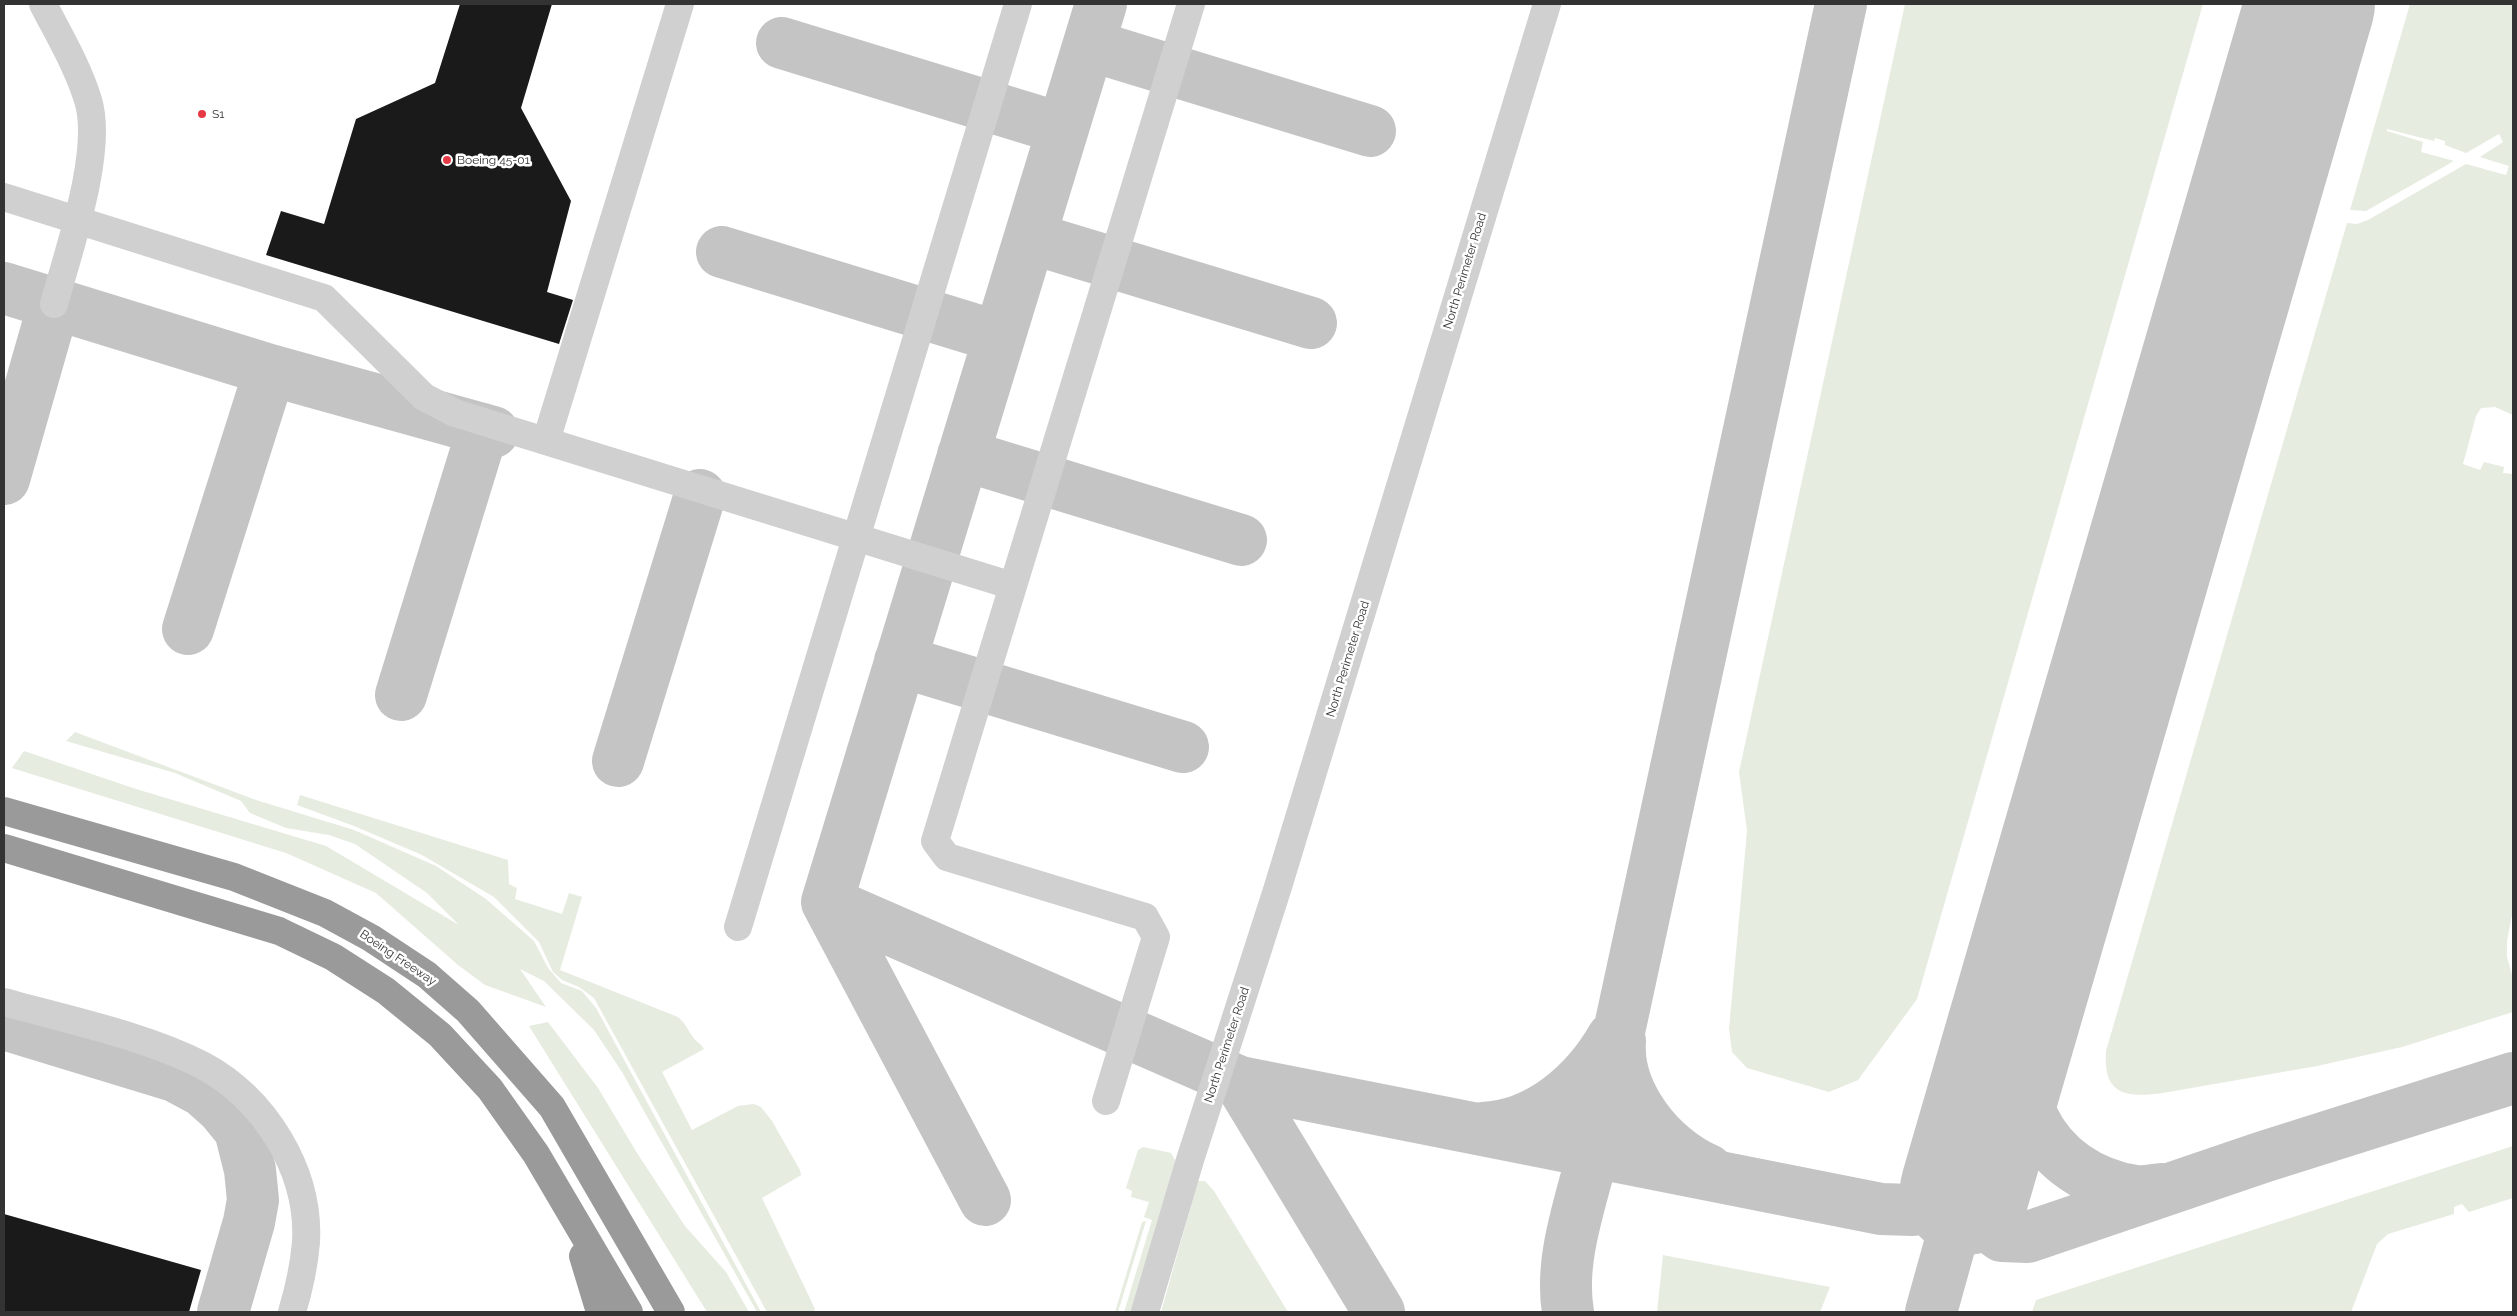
<!DOCTYPE html>
<html>
<head>
<meta charset="utf-8">
<style>
	body { margin:0 }
	#map { position:relative; width:2517px; height:1316px; overflow:hidden; background:#fff; font-family:Raleway,sans-serif }
	canvas { display:block }
	.frame { position:absolute; inset:0; border:5px solid #333; pointer-events:none }
</style>
</head>
<body>
<div id="map">
<canvas width="2517" height="1316"></canvas>
<div class="frame"></div>
</div>
<script>
const c = document.querySelector('canvas').getContext('2d');
c.lineJoin = 'round';
function paint(path, color) { c.fillStyle = color; c.fill(path, 'evenodd'); }
function strokePath(path, color, width, dash) { c.strokeStyle = color; c.lineWidth = width; c.lineCap = dash ? 'butt' : 'round'; c.setLineDash(dash || []); c.stroke(path); }
function write(font, color, halo, rows, align = 'center') {
  c.font = font + ' Raleway,sans-serif'; c.lineWidth = 5; c.setLineDash([]); c.textBaseline = 'middle'; c.strokeStyle = halo; c.fillStyle = color; for (const [text, x, y, turn = 0] of rows) {
    c.save(); c.translate(x, y); c.rotate((+turn || 0) * Math.PI / 180); c.textAlign = isNaN(turn) ? turn : align; if (halo) c.strokeText(text, 0, 0); c.fillText(text, 0, 0); c.restore();
  }
}
const green = new Path2D(`
	M1905,4H2203L1917,999L1858,1080L1829,1092L1747,1068L1732,1052L1729,1029L1747,831L1739,772Z
	M2410,4H2513V415L2495,407L2481,408L2476,416L2463,464L2480,470L2484,462L2504,467L2503,473L2513,474V910L2507,941V957L2513,978V1012L2402,1047L2317,1066L2163,1093C2125,1098 2103,1095 2106,1051L2347,223L2357,224L2368,220L2466,164L2506,175L2509,166L2480,157L2503,142L2499,134L2466,153L2445,145V141L2435,138L2434,141L2387,129V131L2423,142L2421,152L2454,161L2366,211L2350,210Z
	M75,732L256,800L354,830L436,866L486,899L534,941L548,968L561,983L582,991L596,1008L761,1312H757L622,1072L594,1030L544,981L520,969L546,1007L485,985L458,965L376,893L286,853L12,768L24,751L136,789L326,846L459,925L427,893L355,844L329,835L286,828L250,813L241,801L175,773L66,741Z
	M300,795L508,860L509,884L517,888L515,899L562,914L569,893L582,897L560,970L678,1017C686,1024 687,1029 693,1037C696,1042 701,1043 704,1049L662,1072L692,1130L738,1106L754,1104L761,1107L772,1121L800,1170L801,1175L798,1177L762,1198L815,1309L814,1311L767,1312L594,998L579,987L562,980L553,972L539,942L494,897L422,855L354,826L297,805Z
	M548,1022L598,1088L637,1153L685,1226L726,1272L749,1312H707L529,1026Z
	M2513,1146V1198L2469,1212L2462,1204L2454,1207V1214L2388,1234L2377,1244L2351,1312H2032L2036,1300Z
	M1143,1147L1171,1153L1176,1162L1131,1312H1124L1152,1220L1144,1217L1149,1202L1131,1197L1132,1191L1126,1188L1138,1150Z
	M1198,1181H1205L1214,1191L1288,1312H1161Z
	M1146,1221L1118,1312H1115L1142,1222Z
	M1663,1255L1830,1287L1820,1312H1657Z`);
const taxiway = new Path2D(`
	M1101,4L827,902L1240,1082L1881,1209L1913,1210L1941,1205L1965,1190
	M782,43L1063,129
	M1089,45L1370,131
	M1031,238L1311,323
	M722,252L999,337
	M4,288L270,370L493,432
	M963,455L1241,540
	M4,479L54,304
	M188,629L270,370
	M900,661L1183,747
	M401,695L483,429
	M618,761L700,495
	M827,902L985,1200
	M2016,1016C2019,1045 2021,1093 2033,1118C2052,1159 2091,1184 2135,1191C2143,1192 2153,1190 2162,1189
	M4,1024L175,1076L203,1091L222,1108L240,1130L250,1170L253,1200L249,1222L223,1312
	M1620,1041C1616,1094 1661,1150 1708,1170
	M1240,1082L1379,1312
	M1482,1128C1539,1126 1586,1084 1613,1037
	M1965,1190L1975,1203L1978,1219L2002,1236L2028,1237L2263,1157L2513,1078
	M1568,1312C1559,1259 1581,1203 1593,1152L1841,4
	M1931,1312L1965,1190`);
const runway = new Path2D(`
	M1965,1190L2310,4`);
const building = new Path2D(`
	M460,4H552L521,108L571,201L547,292L573,300L559,344L266,255L281,211L324,224L356,119L435,83Z
	M4,1214L201,1270L189,1312H4Z`);
const minor = new Path2D(`
	M43,4C59,35 78,67 88,100C104,151 68,252 54,304
	M4,197L324,298L424,397L455,413L1013,586
	M546,441L680,4
	M738,927L1018,4
	M4,1002C68,1020 143,1035 202,1065C264,1098 310,1170 306,1242C304,1266 299,1289 292,1312
	M1106,1101L1156,937L1145,917L947,857L935,841L1191,4
	M1145,1312L1190,1160L1277,890L1547,4`);
const highway = new Path2D(`
	M4,811L234,877L325,913L371,938L427,975L468,1011L552,1107L671,1312
	M4,848L279,931L333,957L386,991L440,1035L490,1089L536,1154L629,1312
	M583,1256L600,1312`);
const markers = [
	[202,114,5,"#e63946"],
	[447,160,5,"#e63946"]
];
const poiNames = [
	["S1",212,114],
	["Boeing 45-01",457,160]
];
const streetNames = [
	["North Perimeter Road",1465,271,-73],
	["North Perimeter Road",1348,659,-73],
	["Boeing Freeway",398,958,34],
	["North Perimeter Road",1227,1045,-72]
];
paint(green, '#e6ecdf');
strokePath(taxiway, '#c4c4c4', 52);
strokePath(runway, '#c4c4c4', 130);
paint(building, '#1a1a1a');
strokePath(minor, '#d0d0d0', 28);
strokePath(highway, '#9a9a9a', 28);
for (const [x, y, r, color] of markers) { const dot = new Path2D(); dot.arc(x, y, r, 0, 2 * Math.PI); c.fillStyle = color; c.fill(dot); strokePath(dot, '#fff', 2); }
write('12px', '#333', '#fff', poiNames, 'left');
write('12px', '#333', '#fff', streetNames);
</script>
</body>
</html>
